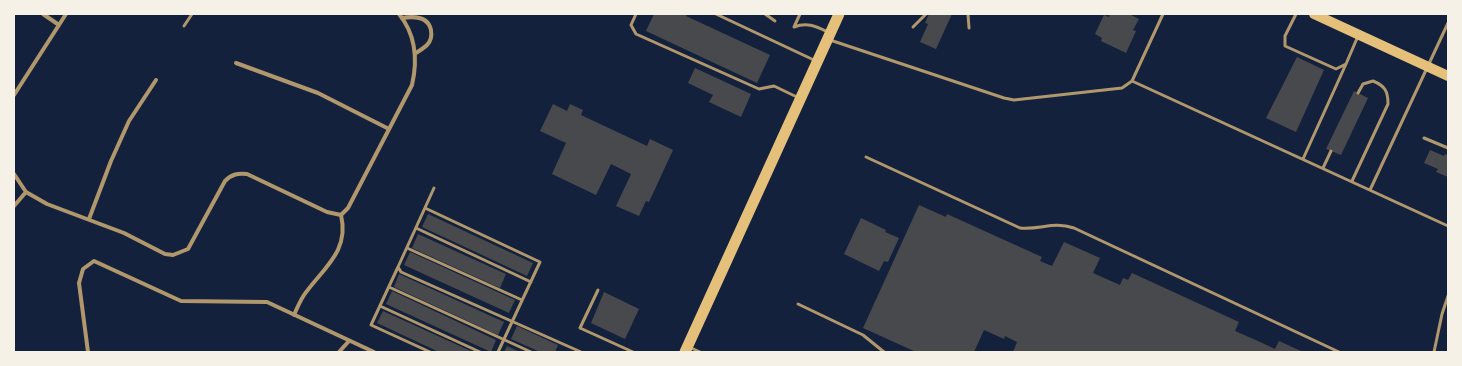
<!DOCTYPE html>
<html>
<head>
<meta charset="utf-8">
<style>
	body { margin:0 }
	#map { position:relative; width:1462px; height:366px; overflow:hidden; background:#14213d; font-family:"Archivo Narrow",sans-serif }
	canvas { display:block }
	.frame { position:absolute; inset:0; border:15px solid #f6f1e7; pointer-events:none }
</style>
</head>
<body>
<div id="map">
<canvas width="1462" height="366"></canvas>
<div class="frame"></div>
</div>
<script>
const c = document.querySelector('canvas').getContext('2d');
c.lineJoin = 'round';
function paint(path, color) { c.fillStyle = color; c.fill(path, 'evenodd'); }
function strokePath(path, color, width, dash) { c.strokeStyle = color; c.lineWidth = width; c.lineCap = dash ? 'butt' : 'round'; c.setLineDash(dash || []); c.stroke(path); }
const building = new Path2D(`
	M654,14H687L686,16L770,55L757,83L646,31Z
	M929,14H952L936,49L920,42L928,24L925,23Z
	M1110,14H1129L1139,19L1133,30L1136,31L1126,53L1101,41L1102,38L1095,34L1104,15L1109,17Z
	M1297,57L1324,70L1296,132L1266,118Z
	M695,68L751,94L741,117L709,102L713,95L688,83Z
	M1354,91L1368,98L1341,155L1326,149Z
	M553,104L567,111L570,104L583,110L581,115L647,146L650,139L673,150L649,202L646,201L639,216L616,206L631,174L611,164L596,195L552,174L566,143L540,131Z
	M1430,150L1444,156L1445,154L1448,155V177L1436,172L1438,169L1424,163Z
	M919,205L946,217L947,214L1042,257L1040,261L1052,266L1064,242L1100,258L1093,273L1120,285L1123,278L1128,280L1132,273L1239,322L1235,331L1258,341L1275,349L1279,341L1303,352H1013L1017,342L1005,336L1004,339L984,330L974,352H916L863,328Z
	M428,214L533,263L527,276L422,227Z
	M861,218L886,230L885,232L899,238L888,262L884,261L879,271L844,254Z
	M418,234L506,274L500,288L412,248Z
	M410,252L515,300L509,313L404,265Z
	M399,274L504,322L498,335L394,287Z
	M392,291L496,340L491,352L386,304Z
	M604,292L639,309L625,339L591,323Z
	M383,311L473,352H439L377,323Z
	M517,326L558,345L555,352H540L511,339Z
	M507,346L520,352H504Z`);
const service = new Path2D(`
	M636,14L631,25L636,34L759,89L774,86L799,98
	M716,14L816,61
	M765,14L775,21
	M968,14L969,28
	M1296,14L1285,36V46L1336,69L1346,64L1358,36
	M184,26L192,14
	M794,27C807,22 815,26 828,32
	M794,27L800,14
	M913,27L926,14
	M830,40L1004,98L1014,100L1122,88L1132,81L1163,14
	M1132,81L1448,226
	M1424,138L1448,148
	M866,157L1020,228C1041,230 1053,221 1074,228L1339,352
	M1303,159L1346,64
	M1323,168L1331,151
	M1352,181L1388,104C1388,91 1385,86 1373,81L1363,84L1358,93
	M434,188L398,267L401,272L581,352
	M1370,190L1448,23
	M425,208L540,262L498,352
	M416,228L531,282
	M407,248L522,300
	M398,267L371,325L430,352
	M389,287L531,352
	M598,290L580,328L633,352
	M798,304L863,335L884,352
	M380,306L480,352
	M689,347L700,352
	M1434,352L1442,314L1448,296`);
const minor = new Path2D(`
	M43,14L59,25
	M402,18C414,16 428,16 431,30C432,36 431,41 427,45C424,48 419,51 416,53
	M236,63L318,93L389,129
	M14,95L66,14
	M14,174L26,192L47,204L124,233L165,254L173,255L188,249L225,181C232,174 238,173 247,174L327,212L341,215L348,208L412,85C418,59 416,35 399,14
	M14,206L26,192
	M89,219L111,161L129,121L156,80
	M294,315C297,308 300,301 304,295C322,269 350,252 341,215
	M88,352L79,283L83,269L94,261L181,301L267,302L374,352
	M339,352L349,341`);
const primary = new Path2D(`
	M1314,14L1448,76`);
const trunk = new Path2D(`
	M685,352L839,14`);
paint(building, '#48494c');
strokePath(service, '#b1986c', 3);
strokePath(minor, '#b1986c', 4);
strokePath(primary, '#e5c07b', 10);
strokePath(trunk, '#e5c07b', 11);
</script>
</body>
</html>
